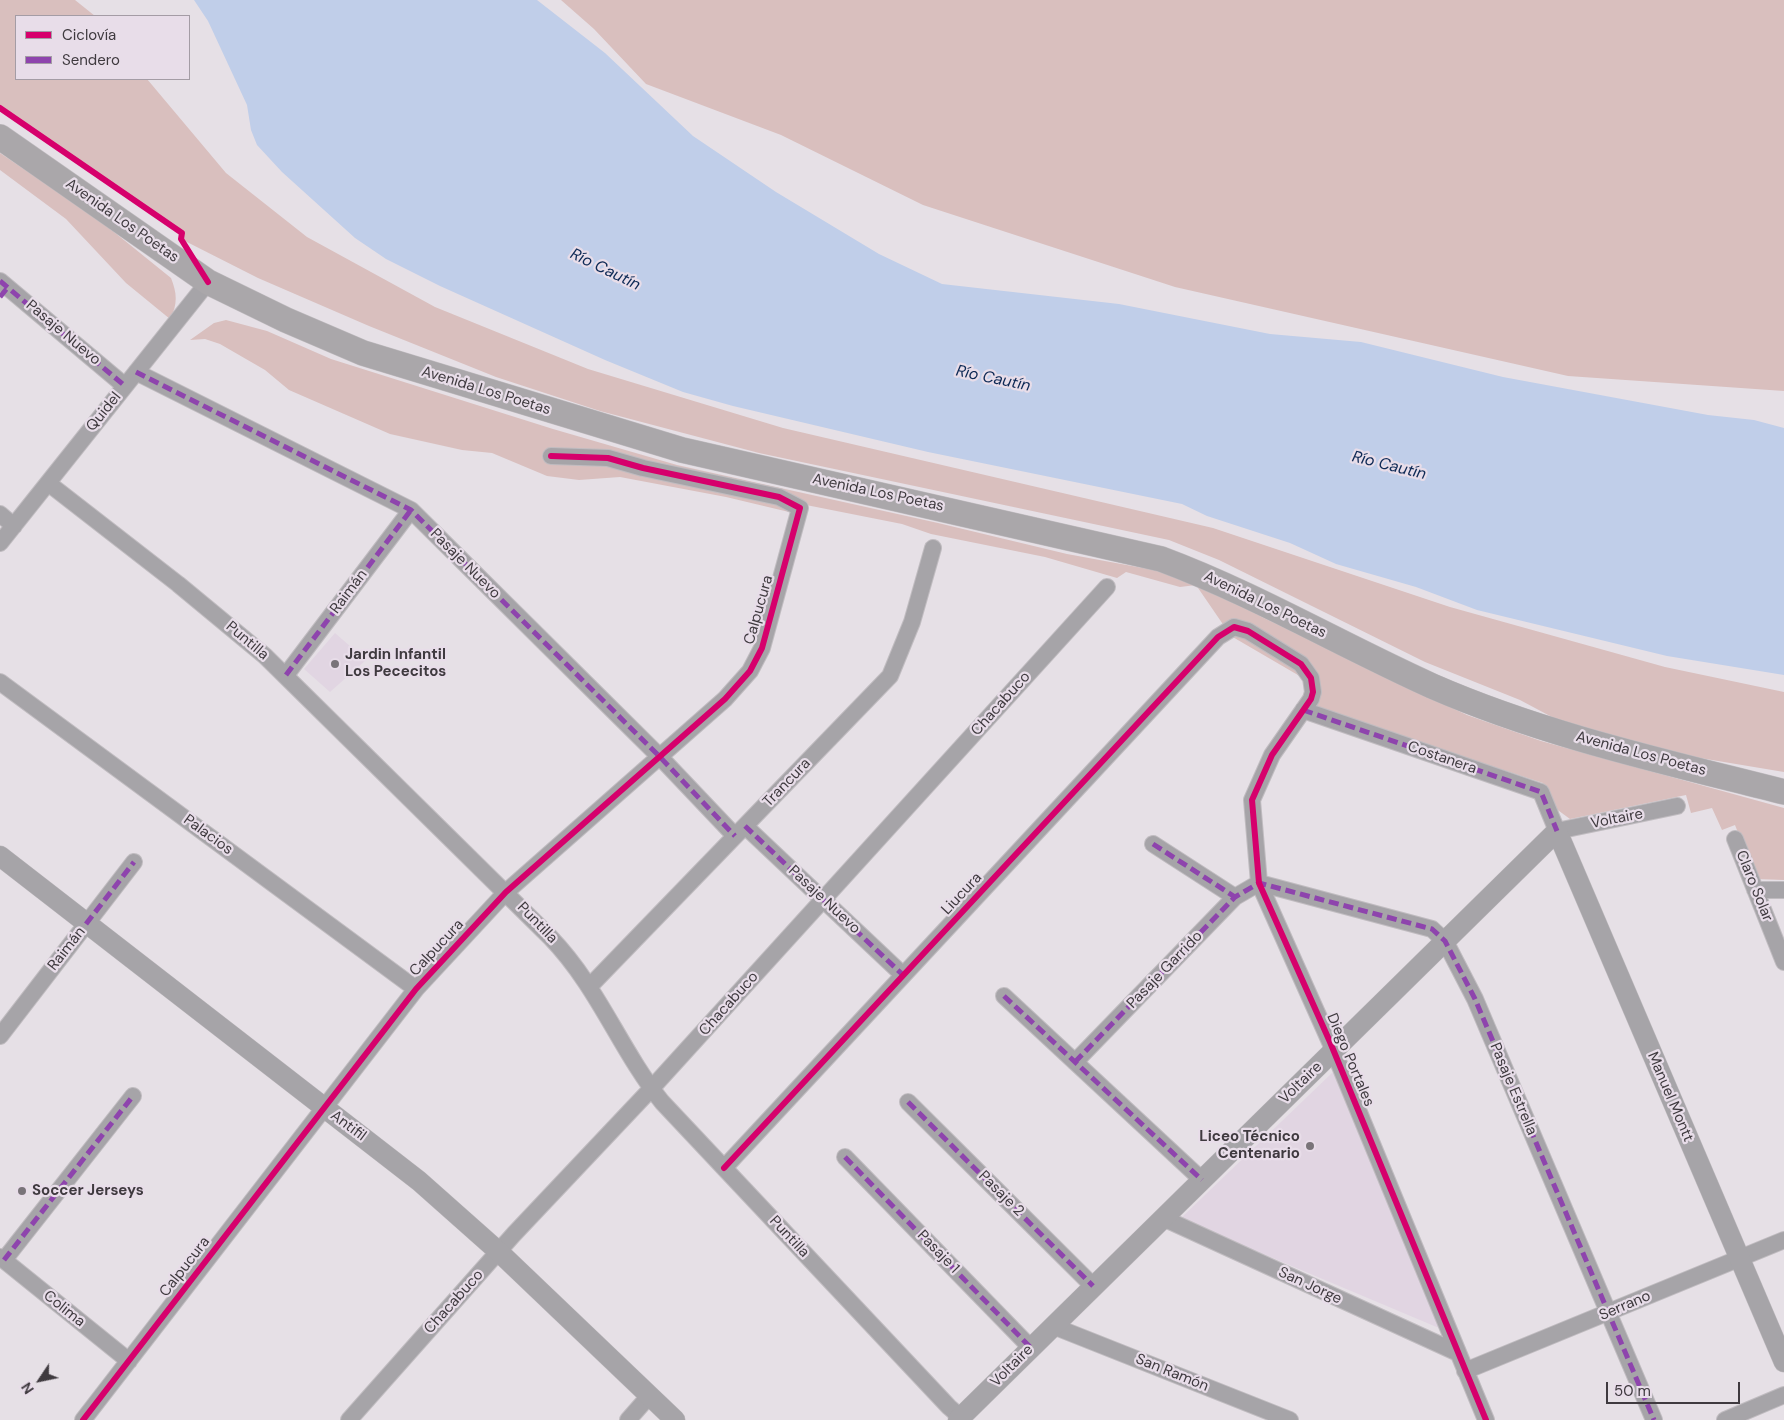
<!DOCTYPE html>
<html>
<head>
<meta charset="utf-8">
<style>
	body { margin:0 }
	#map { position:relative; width:1784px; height:1420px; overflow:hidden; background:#e6e0e6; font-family:"DM Sans",sans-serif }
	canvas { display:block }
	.legend { position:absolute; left:15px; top:15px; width:175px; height:65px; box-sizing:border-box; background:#e8dde9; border:1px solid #a49ca5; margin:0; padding:6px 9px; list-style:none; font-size:15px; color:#3f3a3f }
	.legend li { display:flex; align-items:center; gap:10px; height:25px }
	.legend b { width:25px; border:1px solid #a49ca5 }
	.north { position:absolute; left:15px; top:1355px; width:50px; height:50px; -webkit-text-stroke:4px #e8dde9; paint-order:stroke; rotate:236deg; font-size:14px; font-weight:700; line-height:20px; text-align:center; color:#3f3a3f }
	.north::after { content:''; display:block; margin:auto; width:18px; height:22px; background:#3f3a3f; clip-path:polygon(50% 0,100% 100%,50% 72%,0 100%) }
	.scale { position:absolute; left:1606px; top:1382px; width:134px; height:22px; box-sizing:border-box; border:2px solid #3f3a3f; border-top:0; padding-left:6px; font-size:15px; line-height:18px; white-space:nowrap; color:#3f3a3f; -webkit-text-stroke:4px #e8dde9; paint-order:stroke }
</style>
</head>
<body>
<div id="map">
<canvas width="1784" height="1420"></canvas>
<ul class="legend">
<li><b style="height:6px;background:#d6006c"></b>Ciclovía</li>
<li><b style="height:6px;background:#8e44ad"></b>Sendero</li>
</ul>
<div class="north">N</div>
<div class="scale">50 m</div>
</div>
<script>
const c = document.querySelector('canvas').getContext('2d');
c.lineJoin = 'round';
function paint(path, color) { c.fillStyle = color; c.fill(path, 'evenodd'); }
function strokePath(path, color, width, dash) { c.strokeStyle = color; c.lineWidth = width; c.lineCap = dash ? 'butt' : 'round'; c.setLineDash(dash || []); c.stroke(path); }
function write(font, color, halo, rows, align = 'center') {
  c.font = font + ' "DM Sans",sans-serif'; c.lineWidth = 4.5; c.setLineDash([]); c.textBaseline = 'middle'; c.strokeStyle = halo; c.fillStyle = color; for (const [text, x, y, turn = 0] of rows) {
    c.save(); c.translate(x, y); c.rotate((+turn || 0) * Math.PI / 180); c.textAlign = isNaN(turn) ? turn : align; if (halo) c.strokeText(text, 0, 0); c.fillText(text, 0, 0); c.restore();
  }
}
const built = new Path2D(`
	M335,633L366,660L330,692L304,669Z
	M1333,1072L1439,1328L1180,1219Z`);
const green = new Path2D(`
	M0,0H75L95,16H16V79H147L226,173L307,237L435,307L588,369L783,428L1213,528L1450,607L1665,667L1784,692V772L1676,754L1565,724L1520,700L1425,662L1219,560L1169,540L759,453L600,411L496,377L369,326L258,278L181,239L182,233L0,108Z
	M561,0H1784V391L1568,376L1175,287L923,205L781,135L646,84L594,29Z
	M0,153L93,215L171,278C177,293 178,304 170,319L126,283L66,219L0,170Z
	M226,320L267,331L331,359L553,429L677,465L938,523L1067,554L1170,573L1203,584L1262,617L1467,715L1541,741L1784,808V880L1756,879L1735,825L1722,830L1712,808L1691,813L1686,795L1570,819L1555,808L1543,783L1305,705L1315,685L1231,636L1196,585L1180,587L1126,572L1117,578L1045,557L931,534L902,524L791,502L789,512L726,497L620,477L579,480L547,476L492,453L462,450L390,434L289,390L265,370L220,344L205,339L190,340L214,323Z`);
const water = new Path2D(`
	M194,0H537L605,53L693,136L776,192L879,254L942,284L1119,304L1270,334L1361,342L1503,377L1708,415L1754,420L1784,428V675L1667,656L1477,610L1416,587L1336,564L1290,543L1207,516L1182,504L928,452L733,406L683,392L605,360L440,286L386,259L355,238L282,172L257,145L251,130L247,105L208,21Z`);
const minor = new Path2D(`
	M0,281L125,386
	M136,372L411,510L660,757L735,836
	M48,483L178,584L265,656L550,937C599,988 619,1048 662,1102L949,1407L964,1420
	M0,514L14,526
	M0,543L208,282
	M286,675L411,510
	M0,682L416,989
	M1303,710L1541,792L1557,831L1677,806
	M745,826L903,975
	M1735,839L1784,962
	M1153,844L1235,897
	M1755,890H1784
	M590,986L890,676L912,622L933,548
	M1004,996L1202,1180
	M0,1036L134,862
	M1075,1062L1235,897L1259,883L1432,929L1445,941L1475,999L1654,1420
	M908,1102L1093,1286
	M845,1157L1031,1348
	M724,1168L1218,637L1234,627L1248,631L1301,664L1311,678L1313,692L1311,699L1272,755L1252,800L1259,883L1330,1042L1486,1420
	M1163,1218L1458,1353
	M0,1257L129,1361
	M4,1260L133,1096
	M1053,1326L1290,1420
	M1465,1371L1784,1240
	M83,1420L416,989L506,892L725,699L750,671L762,648L800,508L779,497L643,468L608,458L551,456
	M349,1420L514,1234L651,1089L1107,587
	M628,1420L650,1395
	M1725,1420L1784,1395`);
const tertiary = new Path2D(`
	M0,856L419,1181L499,1252L675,1420
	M958,1420L1557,831L1784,1362`);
const primary = new Path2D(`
	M0,137L208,282L286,320L363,353L682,450L1161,559C1255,594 1341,645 1432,686C1544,735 1666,762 1784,792`);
const quiet = new Path2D(`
	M0,281L125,386
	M0,297L8,287
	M136,372L411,510L660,757L735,836
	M286,675L411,510
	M1303,710L1541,792L1557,831
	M745,826L903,975
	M1153,844L1235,897
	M86,924L134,862
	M1004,996L1202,1180
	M1075,1062L1235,897L1259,883L1432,929L1445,941L1475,999L1654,1420
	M908,1102L1093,1286
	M845,1157L1031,1348
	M4,1260L133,1096`);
const cycleway = new Path2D(`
	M0,108L182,233L181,239L208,282
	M724,1168L1218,637L1234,627L1248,631L1301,664L1311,678L1313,692L1311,699L1272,755L1252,800L1259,883L1330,1042L1486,1420
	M83,1420L416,989L506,892L725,699L750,671L762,648L800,508L779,497L643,468L608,458L551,456`);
const markers = [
	[335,664,5,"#797479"],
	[1310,1146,5,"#797479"],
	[22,1191,5,"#797479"]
];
const streetNames = [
	["Avenida Los Poetas",122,221,35],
	["Pasaje Nuevo",63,333,40],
	["Avenida Los Poetas",486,391,17],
	["Quidel",104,412,-51],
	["Avenida Los Poetas",878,493,12],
	["Pasaje Nuevo",465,564,45],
	["Raimán",349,592,-53],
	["Avenida Los Poetas",1265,605,26],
	["Calpucura",759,610,-74],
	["Puntilla",247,641,40],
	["Chacabuco",1001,704,-48],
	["Avenida Los Poetas",1641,754,15],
	["Costanera",1442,758,19],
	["Trancura",787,783,-46],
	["Voltaire",1617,819,-11],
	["Palacios",208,835,36],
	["Claro Solar",1754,886,68],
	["Liucura",962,894,-47],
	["Pasaje Nuevo",824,900,43],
	["Puntilla",537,923,46],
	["Calpucura",437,948,-47],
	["Raimán",67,949,-52],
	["Pasaje Garrido",1165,970,-46],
	["Chacabuco",729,1004,-48],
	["Diego Portales",1350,1060,67],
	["Voltaire",1301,1083,-44],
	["Pasaje Estrella",1513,1089,67],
	["Manuel Montt",1670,1097,67],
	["Antifil",348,1126,37],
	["Pasaje 2",1001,1194,45],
	["Puntilla",789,1237,47],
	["Pasaje 1",938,1252,46],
	["Calpucura",185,1267,-52],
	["San Jorge",1310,1286,25],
	["Chacabuco",454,1302,-48],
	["Serrano",1625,1306,-23],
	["Colima",64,1309,39],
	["Voltaire",1012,1366,-45],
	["San Ramón",1172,1373,22]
];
const poiNames = [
	["Jardin Infantil",345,655],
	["Los Pececitos",345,672],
	["Liceo Técnico",1300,1137,"right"],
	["Centenario",1300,1154,"right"],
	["Soccer Jerseys",32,1191]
];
const waterNames = [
	["Río Cautín",605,270,26],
	["Río Cautín",993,379,12],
	["Río Cautín",1389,466,14]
];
paint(built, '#e1d5e2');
paint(green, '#d9bfbe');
paint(water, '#c0cee9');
strokePath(minor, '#c0bcc0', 18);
strokePath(tertiary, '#c0bcc0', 21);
strokePath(primary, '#c0bcc0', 26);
strokePath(minor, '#a6a4a8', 16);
strokePath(tertiary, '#a6a4a8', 20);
strokePath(primary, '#aaa7aa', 25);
strokePath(quiet, '#8e44ad', 5, [10, 5]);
strokePath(cycleway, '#d6006c', 6);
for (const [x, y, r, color] of markers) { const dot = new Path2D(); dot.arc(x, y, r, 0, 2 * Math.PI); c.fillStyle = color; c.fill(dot); strokePath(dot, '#e8dde9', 2); }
write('15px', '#3f3a3f', '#e8dde9', streetNames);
write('bold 15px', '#3f3a3f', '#e8dde9', poiNames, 'left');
write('italic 16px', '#0d2955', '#e8dde9', waterNames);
</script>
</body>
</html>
